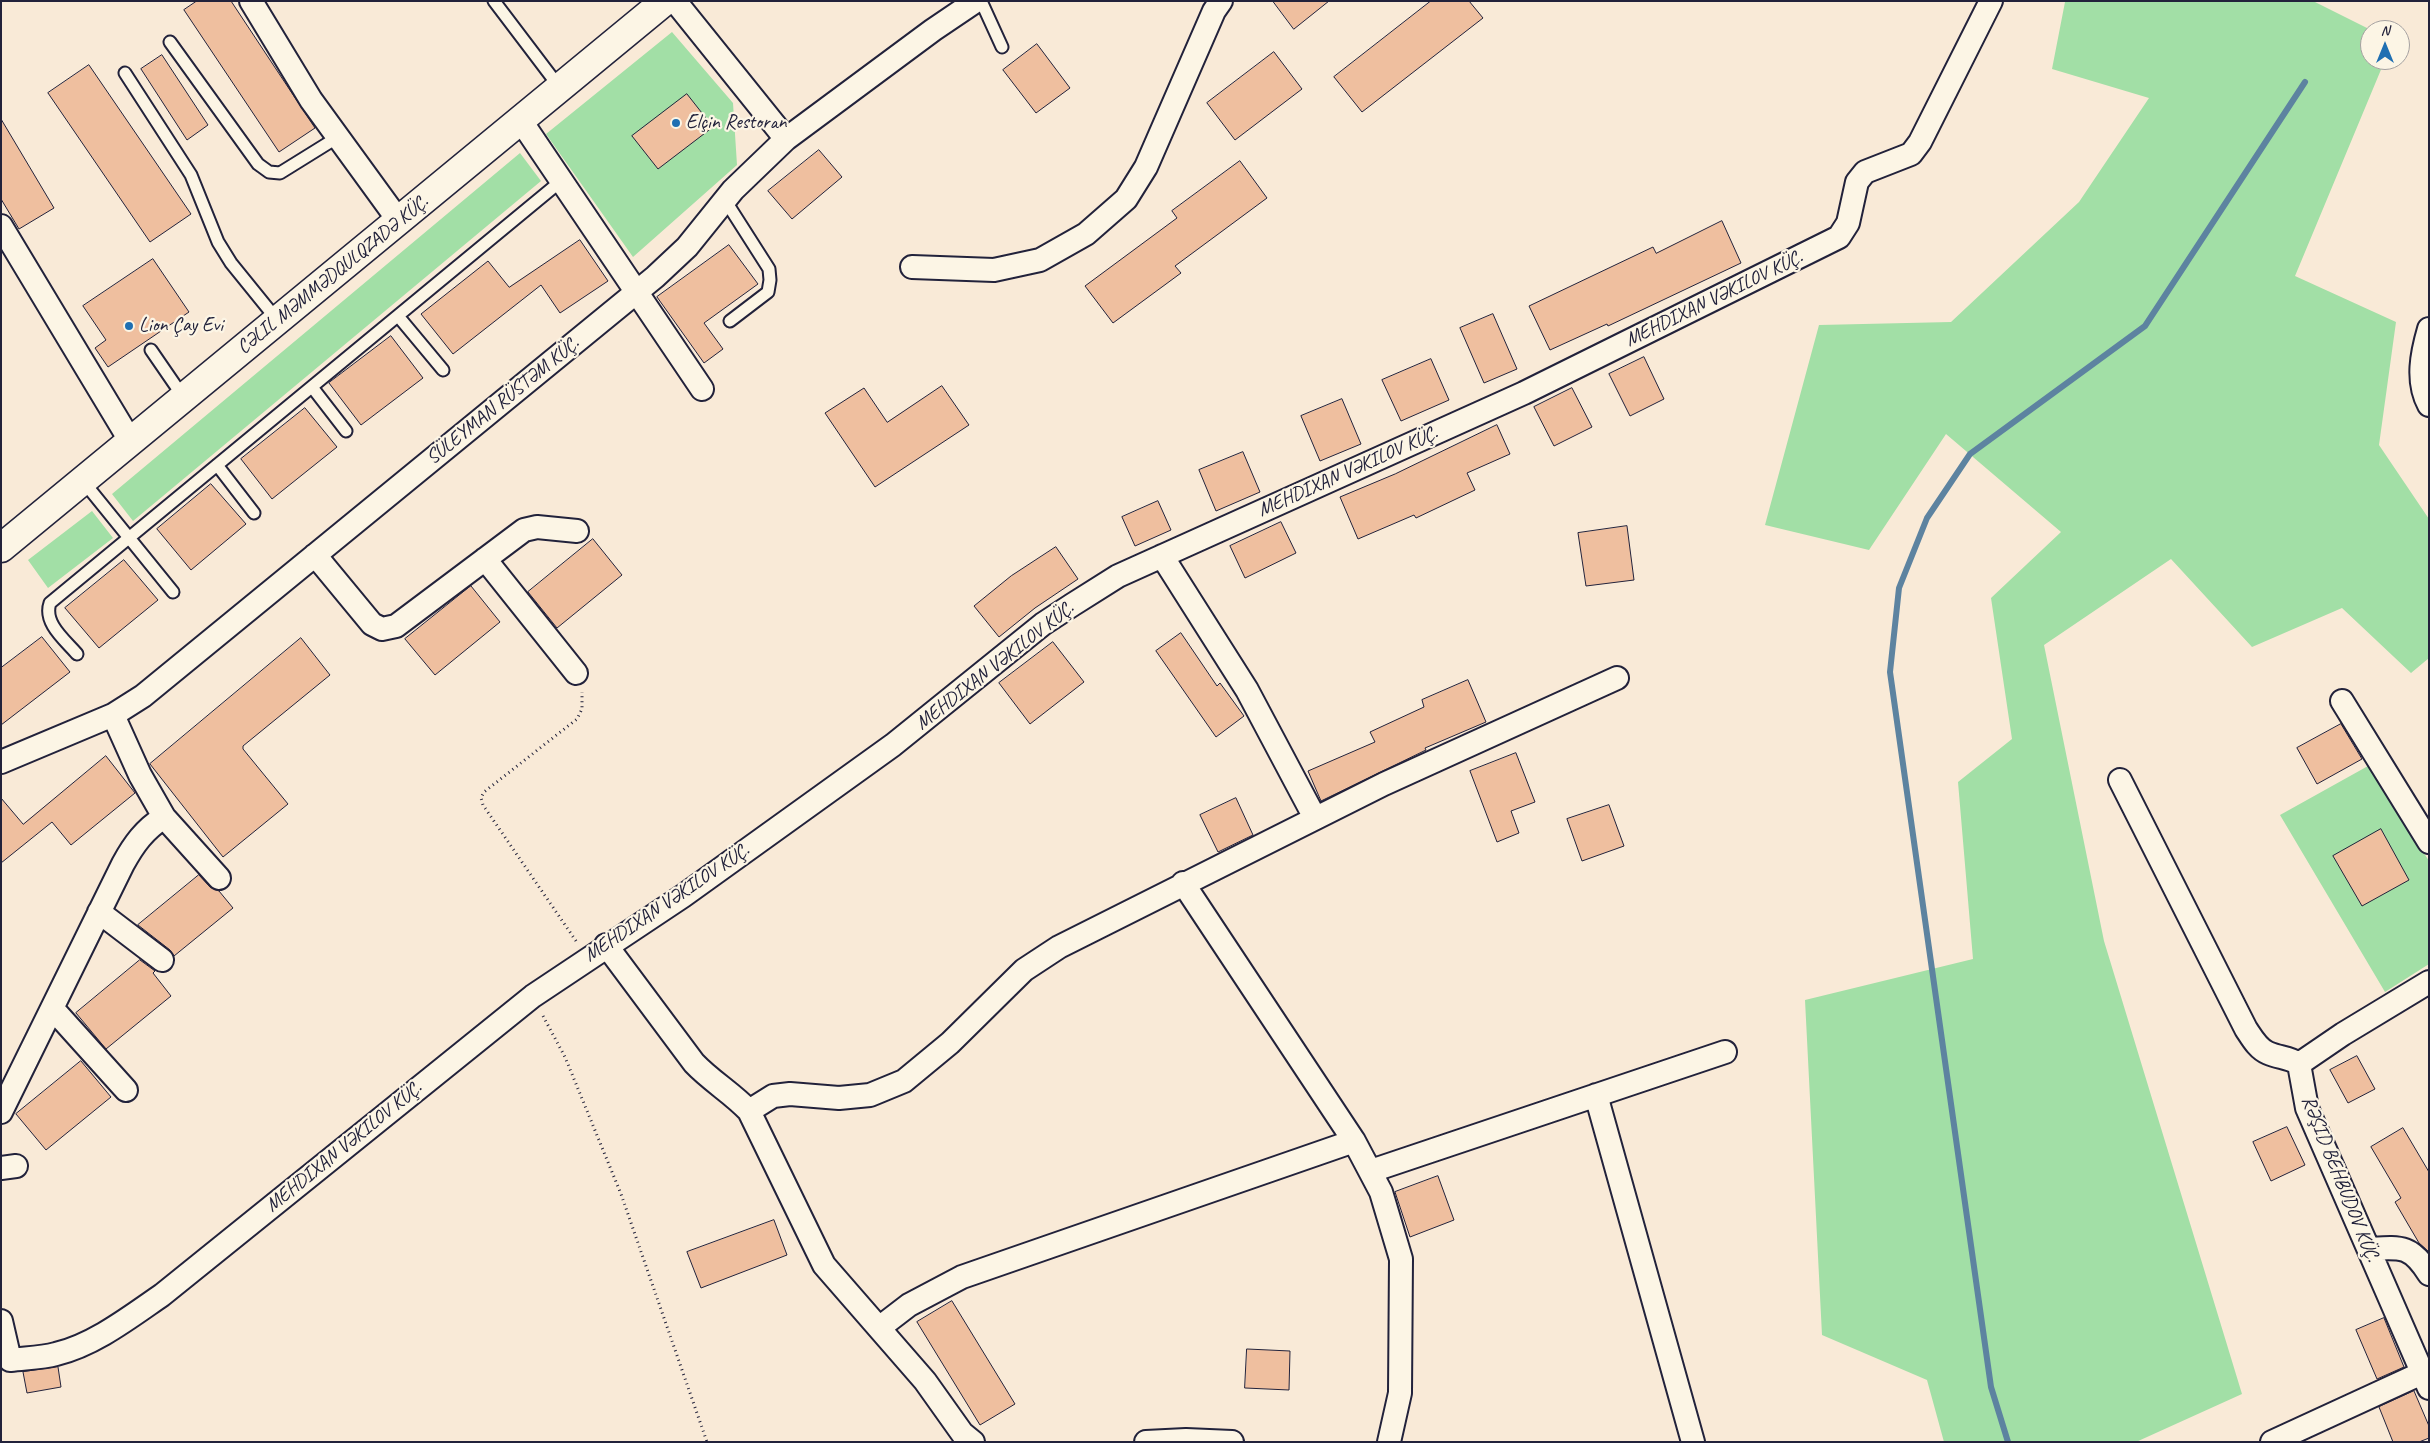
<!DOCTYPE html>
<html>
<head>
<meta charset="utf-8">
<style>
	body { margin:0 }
	#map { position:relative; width:2430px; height:1443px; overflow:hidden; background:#f9ead7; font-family:Caveat,sans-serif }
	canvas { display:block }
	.frame { position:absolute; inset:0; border:2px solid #22223b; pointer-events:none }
	.north { position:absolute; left:2360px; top:20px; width:50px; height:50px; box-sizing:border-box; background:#fcf5e5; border:1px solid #a5a1a1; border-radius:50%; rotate:0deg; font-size:14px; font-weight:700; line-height:20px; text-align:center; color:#22223b }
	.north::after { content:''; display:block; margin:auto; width:18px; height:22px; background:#1f6fb2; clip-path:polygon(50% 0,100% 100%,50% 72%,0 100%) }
</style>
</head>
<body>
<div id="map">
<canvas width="2430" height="1443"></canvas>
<div class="frame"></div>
<div class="north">N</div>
</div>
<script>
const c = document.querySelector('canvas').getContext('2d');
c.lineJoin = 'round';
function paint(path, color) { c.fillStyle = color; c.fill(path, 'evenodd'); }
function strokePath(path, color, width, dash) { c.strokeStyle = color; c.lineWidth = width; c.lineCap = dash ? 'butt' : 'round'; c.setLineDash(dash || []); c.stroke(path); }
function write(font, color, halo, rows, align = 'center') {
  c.font = font + ' Caveat,sans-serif'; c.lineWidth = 4.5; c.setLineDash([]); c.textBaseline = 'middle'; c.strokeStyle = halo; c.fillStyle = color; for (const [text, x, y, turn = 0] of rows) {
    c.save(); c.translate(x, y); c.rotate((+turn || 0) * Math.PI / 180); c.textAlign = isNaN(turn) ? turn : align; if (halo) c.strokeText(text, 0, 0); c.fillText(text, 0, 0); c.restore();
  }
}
const green = new Path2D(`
	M2068,1H2313L2371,30L2370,60H2385L2295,276L2396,322L2379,445L2429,519V658L2411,673L2342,608L2252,647L2171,559L2044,645L2104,941L2242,1394L2136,1442H1944L1927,1380L1822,1335L1805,1000L1973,959L1958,782L2012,739L1991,598L2061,532L1946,434L1869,550L1765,525L1819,325L1951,322L2079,202L2149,98L2052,69L2065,2Z
	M672,32L733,103L737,165L633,257L546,134Z
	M520,153L541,181L133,521L112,494Z
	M92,511L113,538L48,588L28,560Z
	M2368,766L2429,861V964L2385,992L2280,815Z`);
const stream = new Path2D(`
	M2008,1442L1991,1387L1890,672L1899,588L1927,518L1970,454L2145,326L2305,82`);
const building = new Path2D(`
	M197,1H231L315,128L279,152L184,10Z
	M1273,1H1329L1294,29Z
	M1431,1H1469L1483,18L1362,112L1334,77Z
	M1037,44L1070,88L1036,113L1003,70Z
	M1274,52L1302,89L1235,140L1207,103Z
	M162,55L208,125L187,140L141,69Z
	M89,65L191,214L150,242L48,93Z
	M687,94L713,127L658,169L632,136Z
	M1,119L54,208L19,229L1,199Z
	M819,150L842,177L792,219L768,191Z
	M1240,161L1267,198L1175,266L1181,273L1113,323L1085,286L1177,218L1172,211Z
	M1722,221L1741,263L1608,326L1607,324L1550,350L1529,306L1653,247L1656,253Z
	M580,240L608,281L560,313L541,285L453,354L421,314L488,261L509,287Z
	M729,245L758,284L704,323L723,349L704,363L657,297Z
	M153,259L189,312L108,367L95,348L106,340L83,306Z
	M1493,314L1517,369L1484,383L1460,328Z
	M391,336L423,378L361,425L329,383Z
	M1644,357L1664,399L1630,416L1609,374Z
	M1431,359L1449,400L1401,421L1382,380Z
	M942,386L969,425L875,487L825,413L864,388L887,422Z
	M1572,388L1592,427L1554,446L1534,407Z
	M1342,399L1361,444L1320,461L1301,416Z
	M305,408L337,447L272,499L241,459Z
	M1497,425L1510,454L1467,473L1475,490L1416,518L1414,515L1358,539L1340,497L1395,474Z
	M1243,452L1260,492L1216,511L1199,470Z
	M211,484L246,524L191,570L157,529Z
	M1158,501L1171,530L1135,546L1122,517Z
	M1281,522L1296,553L1245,578L1230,546Z
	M1627,526L1634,580L1586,586L1578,533Z
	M593,539L622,575L557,628L528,592Z
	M1056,547L1078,579L1035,608L999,637L974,606L1011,576Z
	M124,560L158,600L99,648L65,608Z
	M471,586L500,622L435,675L405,639Z
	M1181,633L1217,686L1220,683L1244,716L1216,737L1156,651Z
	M42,637L70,672L1,725V668Z
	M301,638L330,675L243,746V749L288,804L223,857L150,764Z
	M1053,642L1084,682L1030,724L999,683Z
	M1468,680L1486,722L1425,748L1426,750L1321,801L1308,771L1375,742L1370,732L1424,707L1422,700Z
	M2341,724L2362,759L2317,784L2297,748Z
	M1516,753L1535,802L1511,811L1519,833L1497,842L1470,771Z
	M106,756L135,793L71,845L52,822L1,863V798L23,824Z
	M1236,798L1253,835L1218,852L1200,815Z
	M1609,805L1624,846L1582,861L1567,819Z
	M2381,829L2409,880L2362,906L2333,856Z
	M199,875L210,887L219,891L233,908L174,956L170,950L138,925Z
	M140,960L155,971L153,973L171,996L106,1049L76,1013Z
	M2357,1056L2375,1089L2348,1103L2330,1070Z
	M81,1061L111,1097L46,1150L16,1114Z
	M2287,1127L2305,1165L2271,1181L2253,1142Z
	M2403,1128L2429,1172V1252L2419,1243L2395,1202L2401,1198L2371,1147Z
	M1438,1176L1454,1220L1410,1237L1395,1192Z
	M774,1220L787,1255L701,1288L687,1252Z
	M952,1301L1015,1404L980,1425L917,1322Z
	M2384,1318L2404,1367L2377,1379L2356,1330Z
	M1247,1349L1290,1351L1289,1390L1245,1388Z
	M58,1367L61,1387L27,1393L23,1372Z
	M2414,1391L2429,1426V1438L2419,1442H2393L2379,1407Z`);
const path = new Path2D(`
	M576,941L483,805L481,798L484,792L577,719L582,709V692
	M543,1016L565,1057L621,1194L707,1442`);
const lane = new Path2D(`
	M494,1L560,88
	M981,1L1002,47
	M170,42L258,164L269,172L280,173L338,137
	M125,73L191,175L218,242L231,263L278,321
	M725,200L769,269L770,280L768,292L730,321
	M398,316L443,370
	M151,350L184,398
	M312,387L346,431
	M217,465L254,513
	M83,481L173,592
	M77,654C65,640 43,623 50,603L561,181`);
const street = new Path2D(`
	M251,1L311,100L399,221
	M675,1L786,139
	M521,121L702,389
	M1,226L131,442
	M912,267L994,270L1040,260L1086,234L1126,199L1146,167L1214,11L1221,1
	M2429,329C2422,353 2416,381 2429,405
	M315,555L372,624L382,629L396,626L524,530L537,527L577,531
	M1162,556L1247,690L1315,818
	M485,559L576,673
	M2342,701L2429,842
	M113,715L140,775L164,817L219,878
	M1,762L113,715L143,696L655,277L687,247L733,190L786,139L933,30L976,1
	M2120,780L2246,1029C2252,1038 2258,1049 2268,1053C2279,1058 2289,1057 2299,1064L2307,1108L2429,1388
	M1183,883L1354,1141L1381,1192L1401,1259L1400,1393L1389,1442
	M99,912L162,960
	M606,945L694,1063C711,1081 732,1093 749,1111L824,1265L925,1381L962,1433L973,1442
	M53,1009L126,1090
	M2299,1064L2343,1034L2429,982
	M1596,1095L1693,1442
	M749,1111L773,1096L790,1094L839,1098L870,1095L904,1081L950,1043L1024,970L1059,947L1384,784L1617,678
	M1,1112L123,864C134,844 144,830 164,817
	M1,1168L16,1166
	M1371,1171L1725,1052
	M2369,1249C2401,1247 2411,1245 2429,1274
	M1,1321L10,1360C25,1358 41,1358 56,1354C94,1345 130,1317 162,1295L533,996L683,896L893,745L1043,624L1072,605L1118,576L1524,393L1839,237L1848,223L1857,182L1865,172L1911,154L1920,142L1991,1
	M879,1328L909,1305L962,1277L1354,1141
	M1146,1442L1186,1440L1232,1442
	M2272,1442L2422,1373`);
const secondary = new Path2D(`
	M1,548L665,1`);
const markers = [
	[676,123,5,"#1f6fb2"],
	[129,326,5,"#1f6fb2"]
];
const poiNames = [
	["Elçin Restoran",686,123],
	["Lion Çay Evi",139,326]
];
const streetNames = [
	["CƏLIL MƏMMƏDQULQZADƏ KÜÇ.",333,275,-39],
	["MEHDIXAN VƏKILOV KÜÇ.",1714,299,-26],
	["SÜLEYMAN RÜSTƏM KÜÇ.",503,401,-39],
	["MEHDIXAN VƏKILOV KÜÇ.",1348,472,-24],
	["MEHDIXAN VƏKILOV KÜÇ.",995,666,-38],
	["MEHDIXAN VƏKILOV KÜÇ.",667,903,-34],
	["MEHDIXAN VƏKILOV KÜÇ.",344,1147,-39],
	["RƏŞID BEHBUDOV KÜÇ.",2340,1179,68]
];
paint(green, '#a2dfa6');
strokePath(stream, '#5d83a0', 6);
paint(building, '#efbf9f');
strokePath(building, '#22223b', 1);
strokePath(lane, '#22223b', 15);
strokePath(street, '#22223b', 26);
strokePath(secondary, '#22223b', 31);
strokePath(path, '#22223b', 3, [1, 4]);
strokePath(lane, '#fcf5e5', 11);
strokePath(street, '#fcf5e5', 22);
strokePath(secondary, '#fcf5e5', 28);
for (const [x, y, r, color] of markers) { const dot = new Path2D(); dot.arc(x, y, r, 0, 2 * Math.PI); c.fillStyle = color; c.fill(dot); strokePath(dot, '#fcf5e5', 2); }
write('20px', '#22223b', '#fcf5e5', poiNames, 'left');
write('20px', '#22223b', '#fcf5e5', streetNames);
</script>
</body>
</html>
